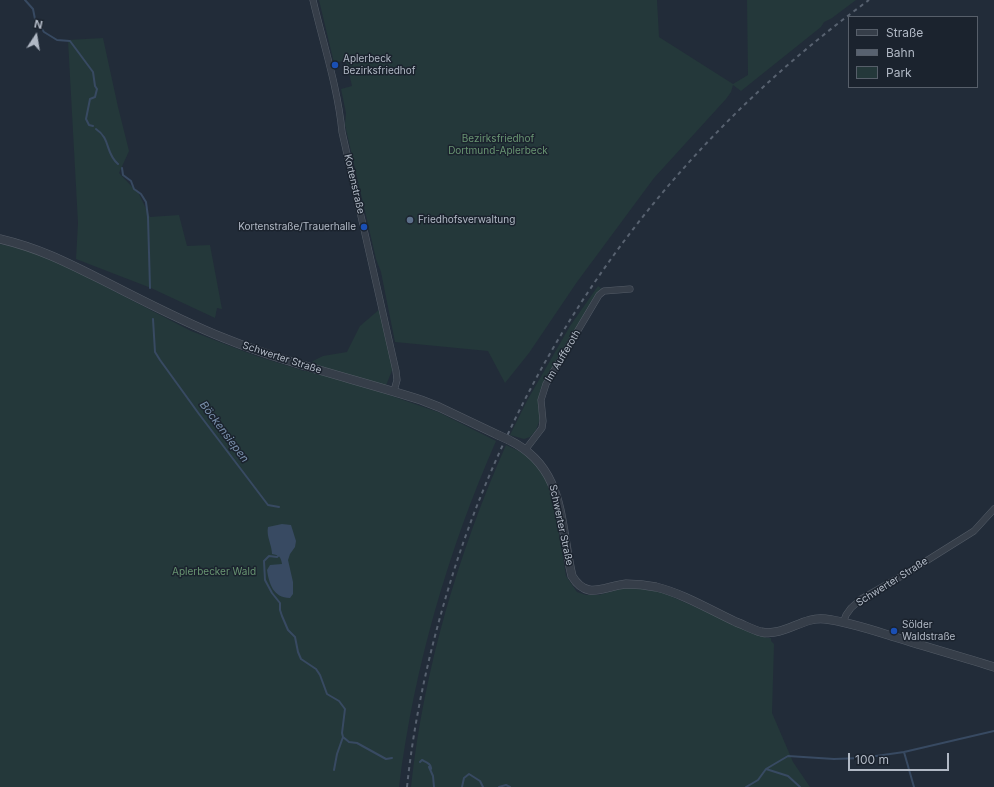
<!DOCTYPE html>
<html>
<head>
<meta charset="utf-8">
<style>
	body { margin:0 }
	#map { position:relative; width:994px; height:787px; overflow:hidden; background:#222c39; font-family:Inter,sans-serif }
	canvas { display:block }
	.legend { position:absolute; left:848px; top:16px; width:130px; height:72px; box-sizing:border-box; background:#1b232e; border:1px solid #575f6a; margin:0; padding:5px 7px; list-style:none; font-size:12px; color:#b1b9c5 }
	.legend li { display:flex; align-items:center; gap:8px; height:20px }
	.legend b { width:20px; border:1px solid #575f6a }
	.north { position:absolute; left:16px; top:16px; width:40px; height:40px; -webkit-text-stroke:3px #1b232e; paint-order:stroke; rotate:12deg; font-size:11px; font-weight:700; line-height:16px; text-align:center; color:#b1b9c5 }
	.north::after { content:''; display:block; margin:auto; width:14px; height:18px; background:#b1b9c5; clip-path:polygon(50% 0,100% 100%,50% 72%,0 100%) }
	.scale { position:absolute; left:848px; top:753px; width:101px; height:18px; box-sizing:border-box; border:2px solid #b1b9c5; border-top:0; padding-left:5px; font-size:12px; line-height:14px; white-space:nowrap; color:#b1b9c5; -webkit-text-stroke:3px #1b232e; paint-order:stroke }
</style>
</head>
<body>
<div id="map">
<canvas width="994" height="787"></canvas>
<ul class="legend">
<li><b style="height:5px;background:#363e49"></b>Straße</li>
<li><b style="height:5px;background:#586270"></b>Bahn</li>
<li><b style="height:11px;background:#24383a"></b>Park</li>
</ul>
<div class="north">N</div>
<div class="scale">100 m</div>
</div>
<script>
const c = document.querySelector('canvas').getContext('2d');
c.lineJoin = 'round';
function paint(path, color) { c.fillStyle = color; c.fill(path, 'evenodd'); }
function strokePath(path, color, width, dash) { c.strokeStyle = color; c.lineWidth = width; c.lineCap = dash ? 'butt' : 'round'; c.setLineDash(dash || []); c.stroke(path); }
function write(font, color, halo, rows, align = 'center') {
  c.font = font + ' Inter,sans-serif'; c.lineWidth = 3; c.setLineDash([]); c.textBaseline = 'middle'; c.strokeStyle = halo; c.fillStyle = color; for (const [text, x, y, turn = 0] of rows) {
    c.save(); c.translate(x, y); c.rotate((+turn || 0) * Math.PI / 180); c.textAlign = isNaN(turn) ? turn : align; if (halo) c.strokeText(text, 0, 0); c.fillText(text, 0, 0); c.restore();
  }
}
const green = new Path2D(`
	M319,0H657L659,37L733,84L748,75L747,0H856L832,18L824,22L821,27L741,91L733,85L731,92L726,99L654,178L577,282L529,353L505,383L488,351L395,342L381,272L376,259L345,125L346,113L341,89L352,86L346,60L334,63Z
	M103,38L118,107L129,151L119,173L139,194L150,217L179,215L187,246L210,245L222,309L217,308L215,318L151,288L76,259L78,223L68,40Z
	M0,244L27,250L58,262L191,331L256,356L304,371L313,361L323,356L347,352L360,326L381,308L393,368L383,393L438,412L496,441C448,551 414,667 399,787H0Z
	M598,286L601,288L540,391L538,402L540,419L536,430L530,437L524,439L510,435L528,399L570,326Z
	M506,445L523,453L532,461L544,475L553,497L566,576L577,592L586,595H599L631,586L661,592L767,638H771V641L774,644L772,713L793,762L810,787H411C424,668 458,554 506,445Z`);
const water = new Path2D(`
	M282,524L291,525L296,541L295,547L290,554L288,560L293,582V594L290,598C273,598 269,583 267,570L270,565L282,564C281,557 279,555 272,554C272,545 266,536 268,527Z`);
const stream = new Path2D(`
	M25,0L33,9L35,19L44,32L57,40L70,41L93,72L95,86L97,89L95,97L90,99L86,119L89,125L93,126
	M96,129C111,139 105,153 118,164
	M122,168L123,175L131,181L134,189L141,194L146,202L148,217L150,288
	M153,319L155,352L160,360L199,414L268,505L279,507
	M279,555L277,557L269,556L264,561L265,580L272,593L280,603V610L282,616L288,630L295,637L298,652L301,659L316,669L320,675L327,694L339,701L345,709L342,733L343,737L349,742L357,743L386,759L392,758
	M904,752L994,731
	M420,762L422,760C426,762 432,764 431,769H430
	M429,767L433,776L434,787
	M766,769L788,756L834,759L862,758L904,752L914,787
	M334,770L337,754L343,737
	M462,787L464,778L469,774L480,781L483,787
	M499,787L506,785L510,787
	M746,787L758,780L766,769L788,776L800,787`);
const minor = new Path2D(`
	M313,0C323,43 338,88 342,132L396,371L397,380L394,391
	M526,449L542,428L543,421L541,400L546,384L599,295L604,291L630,289
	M843,623L846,615L851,608L861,599L907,573L974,531L994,509`);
const tertiary = new Path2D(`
	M0,239C38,248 64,261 98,278C140,299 181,321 224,338C288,364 355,379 421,400L439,407L498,435
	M509,440C566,468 559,522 572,576C587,601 604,586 626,584C635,584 646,585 656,587C684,594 710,610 736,622C744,625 753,630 761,632C784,637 803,616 825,619C850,622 875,631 898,638C930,648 962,657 994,667`);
const rail = new Path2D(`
	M407,787C415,710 433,635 457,561C533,333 675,142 869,0`);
const tertiaryBridge = new Path2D(`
	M498,435L509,440`);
const markers = [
	[335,65,4,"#1a4fb4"],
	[410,220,4,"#5c6f8a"],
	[364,227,4,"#1a4fb4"],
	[894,631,4,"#1a4fb4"]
];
const poiNames = [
	["Aplerbeck",343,59],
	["Bezirksfriedhof",343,71],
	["Friedhofsverwaltung",418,220],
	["Kortenstraße/Trauerhalle",356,227,"right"],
	["Sölder",902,625],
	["Waldstraße",902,637]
];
const parkNames = [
	["Bezirksfriedhof",498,139],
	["Dortmund-Aplerbeck",498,151],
	["Aplerbecker Wald",214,572]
];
const streetNames = [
	["Kortenstraße",354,184,77],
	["Im Aufferoth",563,356,-59],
	["Schwerter Straße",282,358,18],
	["Schwerter Straße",561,525,78],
	["Schwerter Straße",892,582,-32]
];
const waterNames = [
	["Böckensiepen",224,432,53]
];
paint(green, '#24383a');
paint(water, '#384a62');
strokePath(stream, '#384a62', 2);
strokePath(minor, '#545c67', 7);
strokePath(tertiary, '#545c67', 9);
strokePath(minor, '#363e49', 6);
strokePath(tertiary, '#363e49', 8);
strokePath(rail, '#586270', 2, [4, 4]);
strokePath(tertiaryBridge, '#545c67', 9, []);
strokePath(tertiaryBridge, '#363e49', 8);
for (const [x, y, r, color] of markers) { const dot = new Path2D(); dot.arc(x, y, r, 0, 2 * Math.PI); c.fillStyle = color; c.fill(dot); strokePath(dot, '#1b232e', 1.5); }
write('10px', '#b1b9c5', '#1b232e', poiNames, 'left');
write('10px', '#699572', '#1b232e', parkNames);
write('10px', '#b1b9c5', '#1b232e', streetNames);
write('italic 11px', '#7a90ac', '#1b232e', waterNames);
</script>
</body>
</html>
